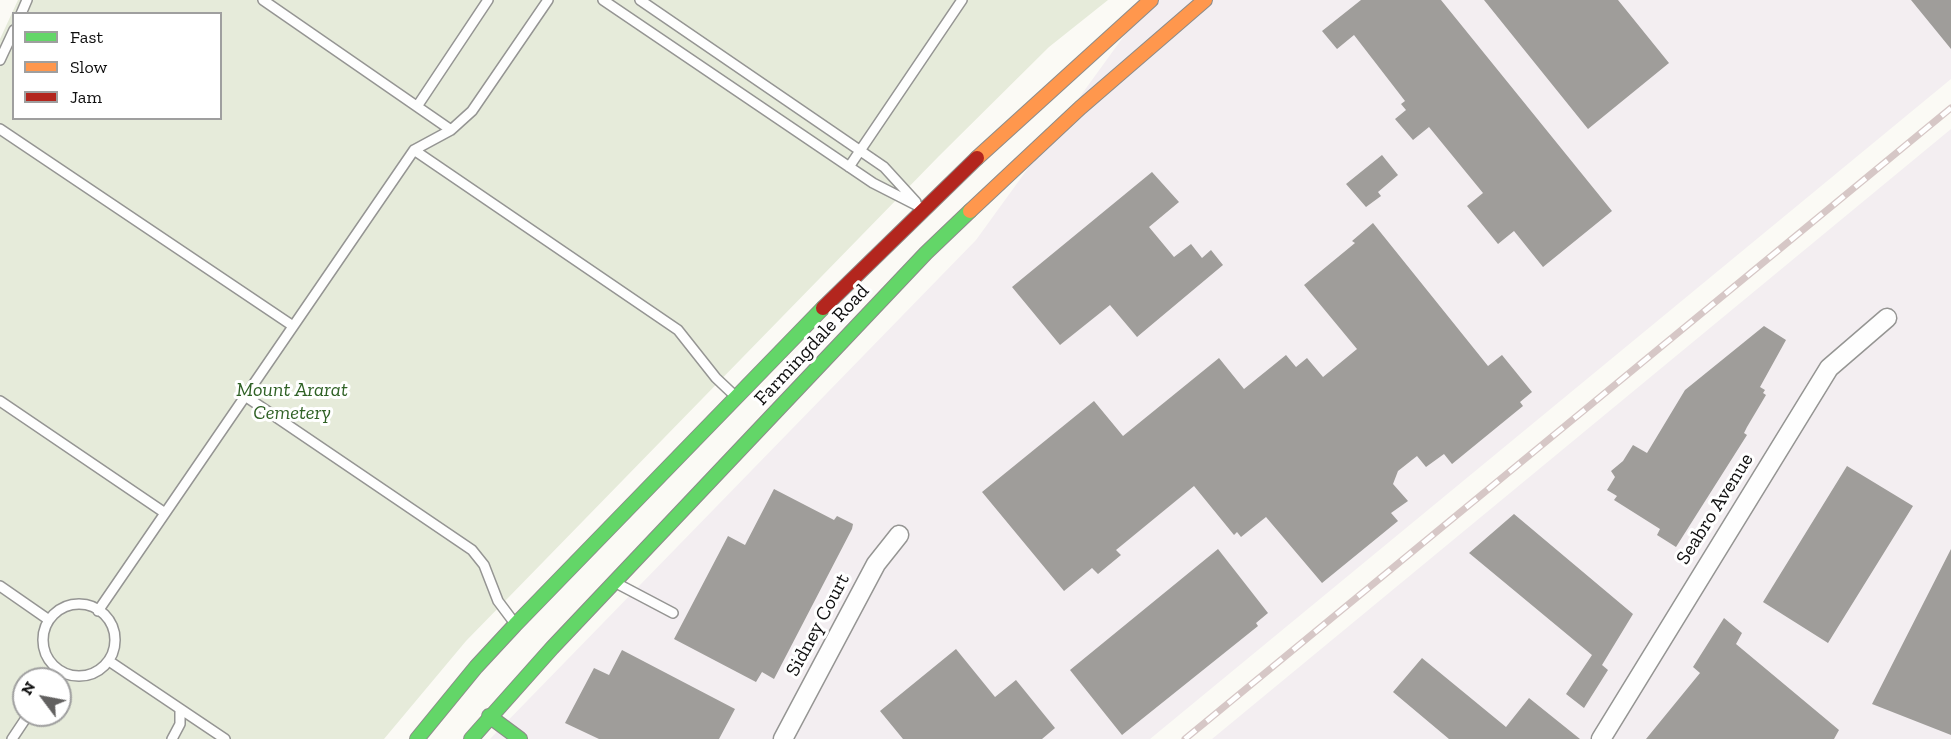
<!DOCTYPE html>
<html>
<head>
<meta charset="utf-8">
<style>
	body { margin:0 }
	#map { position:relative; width:1951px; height:739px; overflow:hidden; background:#fbfaf5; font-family:"Zilla Slab",serif }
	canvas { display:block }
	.legend { position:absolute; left:12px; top:12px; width:210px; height:108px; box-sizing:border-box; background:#fff; border:2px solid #9f9f9f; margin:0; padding:8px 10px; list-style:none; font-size:18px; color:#0f0f0f }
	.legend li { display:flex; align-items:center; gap:12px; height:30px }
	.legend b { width:30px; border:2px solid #9f9f9f }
	.north { position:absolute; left:12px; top:667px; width:60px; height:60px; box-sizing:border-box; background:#fff; border:2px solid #9f9f9f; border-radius:50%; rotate:302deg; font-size:16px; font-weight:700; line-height:24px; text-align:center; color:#0f0f0f }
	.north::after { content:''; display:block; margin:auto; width:21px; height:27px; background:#626160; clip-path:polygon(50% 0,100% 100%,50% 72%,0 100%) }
</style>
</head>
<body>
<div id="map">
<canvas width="1951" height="739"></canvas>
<ul class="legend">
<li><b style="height:8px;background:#63d668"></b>Fast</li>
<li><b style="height:8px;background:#ff974d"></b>Slow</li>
<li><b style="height:8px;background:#b3261e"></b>Jam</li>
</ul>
<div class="north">N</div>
</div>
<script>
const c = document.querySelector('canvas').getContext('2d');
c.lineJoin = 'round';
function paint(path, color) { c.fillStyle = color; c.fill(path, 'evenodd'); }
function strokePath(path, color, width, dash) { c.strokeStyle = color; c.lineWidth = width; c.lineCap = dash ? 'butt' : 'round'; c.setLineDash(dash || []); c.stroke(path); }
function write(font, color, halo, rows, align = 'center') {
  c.font = font + ' "Zilla Slab",serif'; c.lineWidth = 6; c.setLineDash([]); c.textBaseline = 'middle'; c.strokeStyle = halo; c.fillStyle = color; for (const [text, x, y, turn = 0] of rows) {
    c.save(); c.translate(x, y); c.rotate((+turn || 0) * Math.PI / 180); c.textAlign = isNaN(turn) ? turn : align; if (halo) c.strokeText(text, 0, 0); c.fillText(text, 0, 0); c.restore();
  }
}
const industrial = new Path2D(`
	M1150,0H1951V79L1150,739H490L976,240Z
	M1951,129V739H1212Z`);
const cemetery = new Path2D(`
	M18,0H1108L1049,47L939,156L466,641L384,739H0V39ZM14,14H220V118H14ZM24,679H60V715H24Z`);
const building = new Path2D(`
	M1361,0H1441L1612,211L1543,267L1514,231L1498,244L1467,206L1483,193L1429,127L1413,140L1395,119L1406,110L1401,104L1405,101L1354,35L1337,49L1322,31Z
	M1484,0H1618L1669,63L1588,129Z
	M1911,0H1951V49Z
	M1382,155L1398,175L1378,192L1381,196L1366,207L1346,184Z
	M1152,172L1179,202L1149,227L1174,257L1191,244L1202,258L1211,250L1223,265L1137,337L1110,305L1060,345L1012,287Z
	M1373,223L1488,366L1502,355L1532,392L1520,402L1523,406L1452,464L1444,454L1426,467L1417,456L1398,471L1393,484L1408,501L1391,513L1398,521L1322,583L1266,517L1241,537L1237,532L1234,535L1194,486L1116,550L1121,555L1098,574L1092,568L1064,591L982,492L1094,401L1123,436L1219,358L1244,389L1286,355L1296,367L1307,358L1323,377L1357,349L1304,285L1355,243L1352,241Z
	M1764,326L1786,340L1760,387L1765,390L1763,393L1766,395L1747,427L1744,433L1747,435L1676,547L1657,535L1660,529L1614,500L1617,496L1607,490L1615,477L1611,471L1623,461L1633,445L1647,453L1685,390Z
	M1847,466L1913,506L1828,643L1763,602Z
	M774,489L834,520L837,516L853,524L852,529L774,679L762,672L756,682L674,639L728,536L745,545Z
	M1514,514L1633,614L1602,665L1608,670L1584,708L1566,694L1592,655L1469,553Z
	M1218,549L1268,613L1256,623L1258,626L1122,735L1070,670Z
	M1951,549V735L1872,704Z
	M1724,618L1742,633L1736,644L1839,730L1834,739H1646L1700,673L1693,667Z
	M956,649L995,697L1016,680L1055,728L1042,739H903L880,711Z
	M622,650L735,709L719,739H599L565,723L594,668L609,675Z
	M1422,658L1506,727L1529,698L1580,739H1449L1393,692Z`);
const lane = new Path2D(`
	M263,0L451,130
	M603,0L873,183L920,207
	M640,0L884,167L916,202
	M21,14L27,0
	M0,60L14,30
	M418,105L488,0
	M0,129L293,326
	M414,150L678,330L716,378L734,395
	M849,167L962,0
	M245,396L472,550L484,565L498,601L513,621
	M0,401L165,513
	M618,584L673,613
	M0,586L49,620
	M43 640a36 36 0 1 1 72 0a36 36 0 1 1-72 0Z
	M98,611L414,150L451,130L472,111L548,0
	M109,661L225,739
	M12,739L28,715
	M172,739L180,724V709`);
const street = new Path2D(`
	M783,739L876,564L899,535
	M1601,739L1829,368L1887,318`);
const fast = new Path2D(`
	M489,716L520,739
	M417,739L476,667L515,625L823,308
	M471,739L552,648L926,253L970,211`);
const slow = new Path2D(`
	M977,158L1151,0
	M970,211L1080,108L1205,0`);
const jam = new Path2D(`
	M823,308L977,158`);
const rail = new Path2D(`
	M1185,739L1951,108`);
const streetNames = [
	["Farmingdale Road",812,345,-47],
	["Seabro Avenue",1715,509,-58],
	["Sidney Court",818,625,-62]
];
const parkNames = [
	["Mount Ararat",292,390],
	["Cemetery",292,413]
];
paint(industrial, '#f3eef1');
paint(cemetery, '#e6ebda');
paint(building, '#9f9d9a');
strokePath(lane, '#959593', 12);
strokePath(street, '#959593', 21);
strokePath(fast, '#8c8b89', 16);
strokePath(slow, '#8c8b89', 16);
strokePath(jam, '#8c8b89', 16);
strokePath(lane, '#fefefe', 9);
strokePath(street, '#fefefe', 18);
strokePath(fast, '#63d668', 14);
strokePath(slow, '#ff974d', 14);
strokePath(jam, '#b3261e', 14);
strokePath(rail, '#d6c7c6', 7);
strokePath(rail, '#fff', 4.5, [14]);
write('20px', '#0f0f0f', '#fff', streetNames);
write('italic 20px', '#2f6125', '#fff', parkNames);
</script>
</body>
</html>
